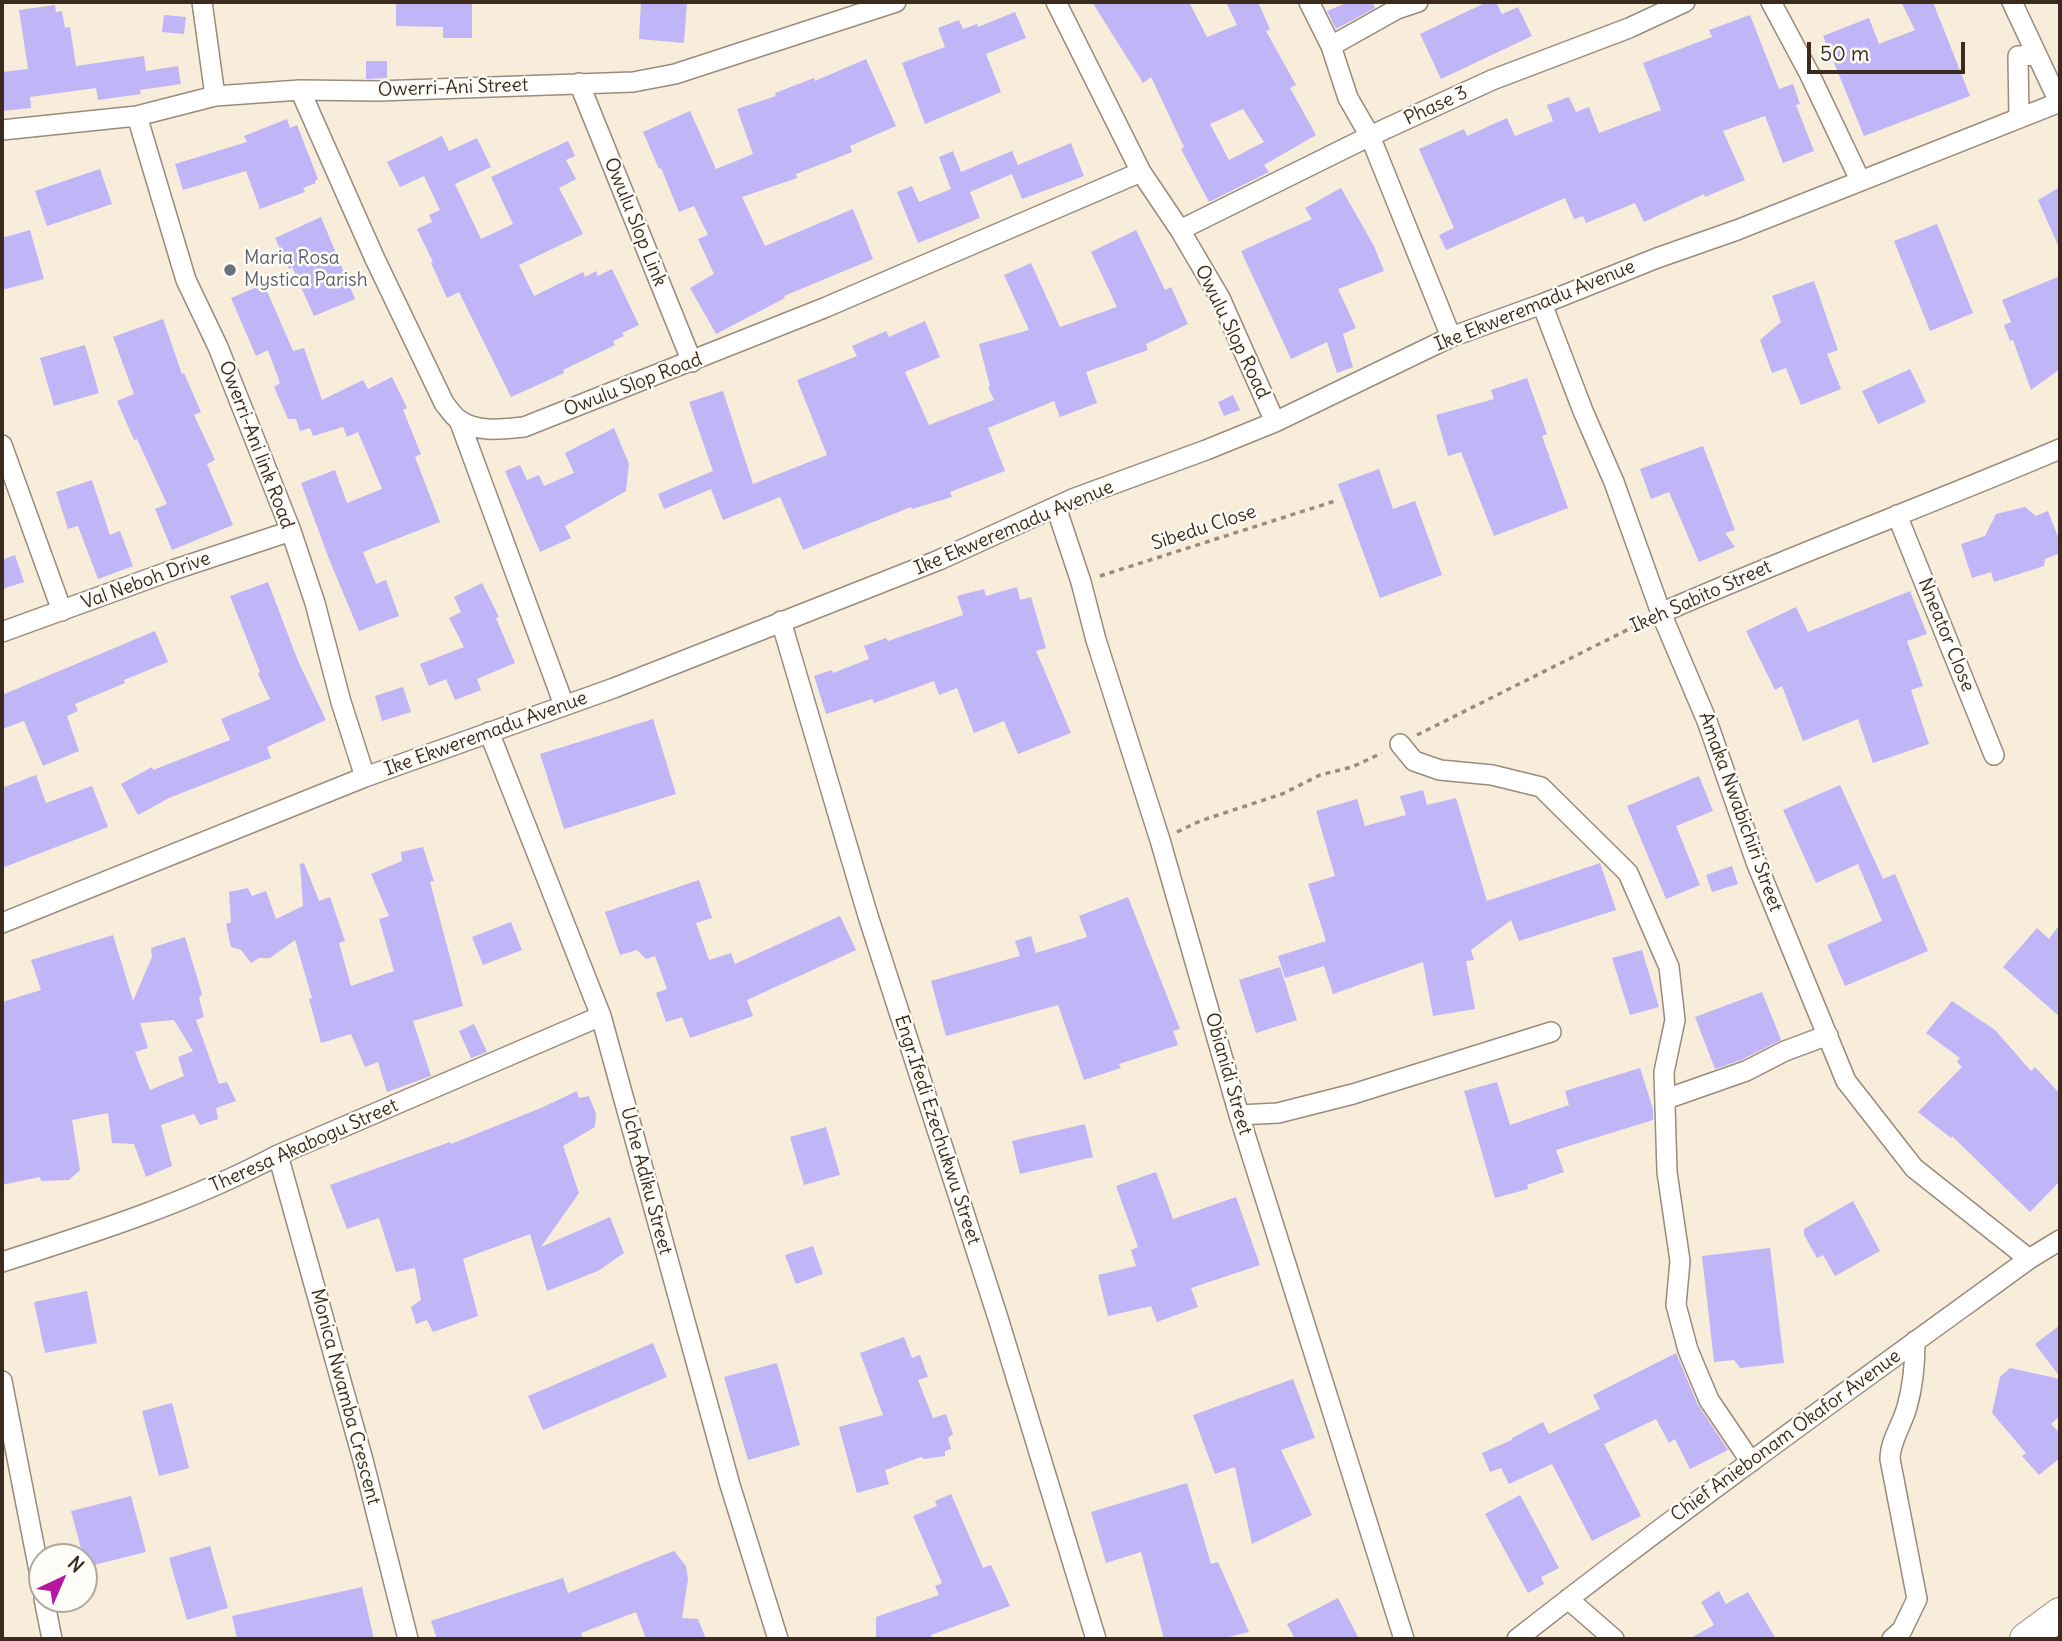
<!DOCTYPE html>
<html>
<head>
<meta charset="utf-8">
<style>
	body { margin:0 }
	#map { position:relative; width:2062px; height:1641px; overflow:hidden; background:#f8ecdb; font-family:Delius,sans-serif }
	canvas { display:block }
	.frame { position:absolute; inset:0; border:4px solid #3b2a1e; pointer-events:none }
	.north { position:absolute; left:28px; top:1543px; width:70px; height:70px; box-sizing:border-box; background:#fdfcf7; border:2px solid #afa8a0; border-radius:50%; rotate:44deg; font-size:19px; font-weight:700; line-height:28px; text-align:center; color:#3b2a1e }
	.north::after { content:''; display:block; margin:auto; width:24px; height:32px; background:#b5179e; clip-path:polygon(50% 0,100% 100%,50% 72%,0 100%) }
	.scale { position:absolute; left:1807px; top:42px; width:158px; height:32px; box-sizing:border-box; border:4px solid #3b2a1e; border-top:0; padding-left:9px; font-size:21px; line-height:24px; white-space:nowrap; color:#3b2a1e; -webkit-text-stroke:5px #fdfcf7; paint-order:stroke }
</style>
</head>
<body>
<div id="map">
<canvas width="2062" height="1641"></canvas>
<div class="frame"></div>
<div class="north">N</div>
<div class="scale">50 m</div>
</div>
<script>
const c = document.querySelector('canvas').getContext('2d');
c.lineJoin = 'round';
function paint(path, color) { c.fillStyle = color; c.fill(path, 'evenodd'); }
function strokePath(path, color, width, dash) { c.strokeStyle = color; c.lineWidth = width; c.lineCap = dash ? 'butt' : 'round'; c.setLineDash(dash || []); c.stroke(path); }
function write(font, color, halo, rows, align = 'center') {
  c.font = font + ' Delius,sans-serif'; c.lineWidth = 5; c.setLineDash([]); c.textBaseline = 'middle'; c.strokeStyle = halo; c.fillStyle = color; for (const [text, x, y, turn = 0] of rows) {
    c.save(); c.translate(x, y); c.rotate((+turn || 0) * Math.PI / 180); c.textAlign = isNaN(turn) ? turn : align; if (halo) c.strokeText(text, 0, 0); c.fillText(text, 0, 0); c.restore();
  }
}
const building = new Path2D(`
	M396,2H472V38H443V27L396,26Z
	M641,2H687L684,43L639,39Z
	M1092,2H1189L1207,37L1237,25L1226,2H1258L1270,29L1266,31L1296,85L1290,88L1316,135L1264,165L1269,172L1209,202L1181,149L1184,147L1151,77L1143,83ZM1243,109L1264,142L1229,160L1210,124Z
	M1349,2H1372L1375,8L1336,29L1327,11Z
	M1487,2H1496L1502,14L1518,7L1532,36L1441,79L1420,34Z
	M1901,2H1933L1970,96L1864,136L1823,36L1869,18L1879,44L1915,30Z
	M55,5L56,12L62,11L65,28L70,27L76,66L144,56L146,71L178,66L181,84L140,90L141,94L98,100L96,88L30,97L31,108L2,111V72L28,69L19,10Z
	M1015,12L1026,38L986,54L1001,92L925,124L902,63L945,47L938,28L959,20L963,29L977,24L978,27Z
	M164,15L186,17L184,34L162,32Z
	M1750,15L1779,89L1793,84L1800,104L1796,105L1814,151L1783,163L1765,116L1723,131L1745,180L1705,197L1704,194L1644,222L1635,203L1586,223L1583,216L1574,219L1565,198L1446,250L1439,235L1454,228L1419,149L1464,129L1467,136L1507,118L1515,136L1553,121L1547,105L1569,97L1576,112L1589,107L1599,133L1661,110L1643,63L1712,37L1709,30Z
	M866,59L896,126L850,146L852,152L796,174L797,178L742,197L765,246L853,209L873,259L784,296L785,298L716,334L690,288L714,274L698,239L708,235L694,206L679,212L661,168L659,169L643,132L690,111L716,169L753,154L737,109L776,96L775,93L814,78L815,81Z
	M366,61H387V78L366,79Z
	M287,119L290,128L297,125L318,179L315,181L316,183L303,188L305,192L260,209L246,171L183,190L175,164L247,142L244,136Z
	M442,136L449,151L477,138L491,167L455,184L481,239L513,224L491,177L568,141L575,156L566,160L576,179L559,188L583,234L519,265L534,296L583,272L585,277L596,271L598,276L612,269L639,325L622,333L624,336L613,341L615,345L563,370L564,373L511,397L459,292L447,298L431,263L433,262L417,229L432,222L429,215L440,210L424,176L400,187L387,162Z
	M1071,143L1084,176L1022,199L1012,174L970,192L980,218L918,243L897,192L912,186L919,202L951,189L939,157L953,151L961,172L1012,151L1018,165Z
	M100,169L112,204L47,226L35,191Z
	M2060,187V250L2038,200Z
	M1341,188L1374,246L1384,271L1338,289L1356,328L1343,334L1353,367L1337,373L1327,342L1291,359L1241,251L1312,219L1305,208Z
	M321,217L355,299L314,316L292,267L289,269L275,238Z
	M1937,224L1973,313L1930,331L1894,241Z
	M30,230L44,279L2,290V238Z
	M1136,230L1165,290L1171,287L1188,324L1146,344L1148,350L1086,372L1097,403L1060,417L1054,401L988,428L1005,471L950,492L952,497L912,509L911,507L803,550L780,497L723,520L711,489L664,509L658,494L713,471L689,402L723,391L753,484L827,455L797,380L857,356L852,346L886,331L889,337L925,321L940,357L905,372L929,425L994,400L988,387L990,386L979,344L1029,330L1004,275L1031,263L1060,327L1117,307L1091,252Z
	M2060,276V369L2031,390L2013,340L2010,341L2004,325L2011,322L2002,300Z
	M1814,281L1838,350L1827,354L1841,389L1801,405L1786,368L1772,373L1760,340L1781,322L1772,296Z
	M264,284L293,351L304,348L322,400L363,380L368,389L392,377L407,408L403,410L421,454L415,457L440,522L363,552L376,584L386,580L399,616L359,631L329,559L301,483L335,470L347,503L382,489L358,432L347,437L343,427L313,436L310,428L300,431L296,419H288L274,387L280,383L268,350L256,356L231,298Z
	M163,319L182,374L184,373L201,412L194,415L215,460L207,464L233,525L172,550L155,509L167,504L137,439L134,440L117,401L134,394L113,337Z
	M85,345L99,393L54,406L40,358Z
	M1910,369L1926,402L1878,424L1862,391Z
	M1527,378L1547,434L1542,436L1568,508L1494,536L1461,452L1448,456L1436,415L1494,399L1491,390Z
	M1233,395L1240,410L1224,416L1218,402Z
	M614,428L629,464L626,491L565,526L571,538L540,552L505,471L520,465L527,480L539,475L544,486L574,473L565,453Z
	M1703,446L1735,530L1725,533L1735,547L1699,562L1669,492L1651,499L1640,469Z
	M1379,469L1393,509L1415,501L1442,575L1380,598L1338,484Z
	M92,480L110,535L120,531L133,566L98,579L78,526L68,529L56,492Z
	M2025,507L2036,516L2048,511L2060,542V553L2045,559L2044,566L1994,582L1991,572L1972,578L1961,544L1985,536L1996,514Z
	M15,555L24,582L2,589V560Z
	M268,582L298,661L326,720L267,747L271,758L169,798L138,815L121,784L152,767L153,770L230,740L221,719L270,699L258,674L260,672L230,596Z
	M482,583L499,617L496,618L515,663L477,679L481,690L455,700L446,679L429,686L420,664L464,647L449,618L461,612L454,597Z
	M1017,587L1020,600L1031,597L1046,648L1036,651L1071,733L1018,754L1004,721L974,733L957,688L939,695L934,681L874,703L872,699L826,714L814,676L832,670L833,673L869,659L864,646L886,638L888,641L963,615L957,596L984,589L986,596Z
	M1910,591L1927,634L1907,641L1923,686L1911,690L1929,744L1873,763L1858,719L1803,741L1782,686L1775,690L1746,631L1796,607L1808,632Z
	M155,631L168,662L124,680L125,683L75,704L78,711L67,716L79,751L43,766L24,721L2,729V695Z
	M403,687L411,712L382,721L375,696Z
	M653,719L676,794L564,829L540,754Z
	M36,775L46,803L92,786L108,827L2,868V788Z
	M1699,776L1713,811L1676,826L1700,885L1666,899L1627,806Z
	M1840,785L1883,879L1895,874L1928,951L1845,986L1827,945L1882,921L1858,864L1816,883L1783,810Z
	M1423,790L1427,805L1456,798L1487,901L1600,863L1616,910L1519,941L1511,920L1471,950L1474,960L1466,961L1475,1009L1433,1016L1423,962L1333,994L1324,966L1285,978L1278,956L1326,941L1308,884L1335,876L1316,811L1357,799L1365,826L1406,815L1400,796Z
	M423,847L434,881L430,882L463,1006L413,1021L431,1076L387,1092L378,1062L365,1067L351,1034L321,1043L309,999L312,998L295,940L270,958H259L251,963L241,950L231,947L226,924L231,922L229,892L248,888L252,896L266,891L276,919L303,906L300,864L304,863L319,901L330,897L345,941L339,943L351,986L394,971L379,919L389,916L371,874L402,861L401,852Z
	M1732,866L1738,884L1712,892L1706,875Z
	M699,880L712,918L696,923L709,960L731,953L735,964L840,916L856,950L747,1000L753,1016L690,1038L682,1017L666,1022L656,993L667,989L655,956L646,959L637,950L620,955L605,912Z
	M1128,897L1180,1029L1173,1031L1178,1045L1119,1064L1121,1068L1084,1080L1058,1005L946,1036L931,981L1020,956L1015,941L1031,936L1036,953L1087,937L1079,916Z
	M511,922L522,950L483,965L472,937Z
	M2060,924V1017L2003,967L2037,928L2049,939Z
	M113,935L133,1001L152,957L151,948L185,937L202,994L199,998L204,1017L196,1020L219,1084L227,1082L236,1101L216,1108L218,1119L200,1125L194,1114L161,1125L172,1166L146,1177L134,1144L112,1143L108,1113L72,1120L80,1170L69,1180L41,1181L40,1177L2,1185V1002L41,990L31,960ZM174,1020L193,1051L178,1057L184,1076L150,1090L135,1052L148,1048L140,1023Z
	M1642,950L1659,1007L1630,1015L1612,958Z
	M1280,967L1297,1020L1256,1033L1239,980Z
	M1762,992L1781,1040L1741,1060L1715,1069L1695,1017Z
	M1952,1001L1995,1030L2031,1071L2035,1067L2060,1094V1181L2030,1212L1952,1136L1951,1138L1918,1112L1962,1067L1957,1062L1960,1058L1926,1033Z
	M474,1024L487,1052L471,1058L459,1031Z
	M1640,1068L1653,1109V1120L1556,1150L1564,1172L1527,1185L1528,1189L1495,1198L1464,1091L1497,1082L1510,1125L1569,1105L1565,1091Z
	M577,1091L579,1098L589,1096L596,1114L595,1127L563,1146L579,1193L541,1247L610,1217L624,1253L598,1271L547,1291L530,1234L463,1259L478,1316L433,1332L427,1320L416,1324L411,1307L421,1300L415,1268L396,1272L379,1218L347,1229L330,1185L450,1142L451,1144L541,1108Z
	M1085,1124L1093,1157L1020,1174L1012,1141Z
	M826,1127L840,1175L804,1185L790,1137Z
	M1156,1172L1173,1219L1236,1197L1260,1265L1191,1288L1198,1307L1157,1322L1151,1306L1108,1316L1098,1275L1136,1266L1131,1250L1138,1247L1116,1186Z
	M1853,1201L1880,1251L1835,1276L1823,1255L1817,1258L1804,1235V1229Z
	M813,1246L823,1274L796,1284L785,1255Z
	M1770,1248L1784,1363L1740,1368L1734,1360L1714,1362L1702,1256Z
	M87,1291L97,1343L45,1353L34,1302Z
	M2060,1325V1377L2035,1344Z
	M904,1337L912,1358L920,1355L928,1377L918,1380L933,1418L946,1414L953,1434L948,1438L951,1449L945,1451V1456L924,1459L921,1457L885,1470L889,1484L857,1493L839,1427L883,1415L860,1353Z
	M653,1343L667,1377L543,1430L528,1396Z
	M1676,1353L1698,1405L1728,1450L1690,1469L1675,1439L1669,1443L1656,1419L1604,1444L1641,1516L1592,1541L1552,1464L1509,1484L1501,1468L1490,1472L1482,1453L1512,1440V1438L1543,1422L1549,1434L1600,1409L1593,1395Z
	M777,1363L800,1445L748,1460L724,1377Z
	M2010,1368L2060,1379V1416L2051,1424L2060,1433V1458L2039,1475L2022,1456L2026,1453L1992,1413L2000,1377Z
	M1293,1379L1315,1438L1281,1450L1312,1515L1252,1544L1235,1467L1215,1474L1193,1415Z
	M172,1403L189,1468L159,1476L142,1411Z
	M1187,1483L1211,1564L1218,1562L1249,1632L1221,1639H1164L1141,1552L1106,1563L1091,1512Z
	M951,1494L983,1568L991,1565L1010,1606L931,1635L932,1639H876V1617L939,1595L935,1586L942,1583L913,1516L937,1506L935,1501Z
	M1520,1495L1559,1568L1541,1577L1544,1584L1528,1593L1485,1514Z
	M131,1496L146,1552L86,1567L71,1511Z
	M210,1546L228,1608L187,1620L169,1558Z
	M674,1551L686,1566L688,1579L682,1618L698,1619L706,1639H646L636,1612L581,1633L583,1639H437L431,1621L563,1578L568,1593Z
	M362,1587L374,1639H237L232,1616Z
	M1719,1591L1726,1604L1748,1592L1776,1639H1689L1714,1625L1701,1602Z
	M1338,1598L1359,1639H1295L1287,1624Z`);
const path = new Path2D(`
	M1100,576L1335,501
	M1417,735L1645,621
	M1177,832L1200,821L1282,794L1320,775L1352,767L1382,753`);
const minor = new Path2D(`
	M202,2L215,96
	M1056,2L1141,172L1180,230L1220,298L1275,422
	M1309,2L1331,46
	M1418,2L1397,9L1331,46L1348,98L1370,136L1451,337
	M1771,2L1809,73L1860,180
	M2012,2L2059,102
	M579,83L692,362
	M300,90L375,259L444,403C448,408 453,416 459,420C477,433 503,429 524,427L824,308L1141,172
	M137,116L186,280L218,347L291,531L315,603L341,702L365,777
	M2019,118L2018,56L2037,55
	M2,130L137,116L215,96L300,90L378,91L633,82L675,74L896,2
	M1180,230L1370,136L1492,80L1629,28L1685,2
	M1542,304L1583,411L1614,482L1661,613L1707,721L1756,862L1846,1081L1914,1168L2029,1259
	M459,420L564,705
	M2,445L62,611
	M1056,507L1081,582L1096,640L1160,840L1239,1115L1404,1639
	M1897,515L1994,755
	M1661,613C1793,555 1928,505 2060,449
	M781,621L868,916L998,1318L1096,1639
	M2,632L173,570L291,531
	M489,732L601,1016L730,1485L778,1639
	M1400,744L1414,761L1440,770L1492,775L1541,787L1628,873L1669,967L1675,1020L1664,1072L1667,1172L1680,1261L1676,1305L1688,1350L1709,1400L1751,1462
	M2,923L365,777L614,688L939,560L1075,498L1206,450L1275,422L1451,337L1542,304L1657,258L1737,230L2060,102
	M1666,1099L1746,1071L1785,1051L1828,1035
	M1239,1115L1278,1113L1353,1094L1551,1032
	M278,1155L363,1460L408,1639
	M2,1262C96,1232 190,1202 278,1155L601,1016
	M2,1381L42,1586
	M44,1599L52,1639
	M1568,1599L1614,1639
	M1517,1639C1684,1508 1857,1384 2029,1259L2060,1240
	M1892,1639L1902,1630L1917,1599L1890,1459C1890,1441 1902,1425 1907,1407C1913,1386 1915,1364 1915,1341`);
const trunk = new Path2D(`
	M2026,1639L2060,1614`);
const markers = [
	[230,270,7,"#6b7280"]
];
const streetNames = [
	["Owerri-Ani Street",453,88,-2],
	["Phase 3",1436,106,-25],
	["Owulu Slop Link",635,222,68],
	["Ike Ekweremadu Avenue",1535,306,-22],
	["Owulu Slop Road",1232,332,64],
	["Owulu Slop Road",633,385,-21],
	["Owerri-Ani link Road",256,445,69],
	["Ike Ekweremadu Avenue",1014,528,-23],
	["Sibedu Close",1204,528,-18],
	["Val Neboh Drive",146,581,-20],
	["Ikeh Sabito Street",1701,597,-24],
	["Nneator Close",1946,635,68],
	["Ike Ekweremadu Avenue",486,734,-20],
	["Amaka Nwabichiri Street",1740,812,70],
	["Obianidi Street",1228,1074,74],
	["Engr.Ifedi Ezechukwu Street",937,1130,72],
	["Theresa Akabogu Street",304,1146,-24],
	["Uche Adiku Street",646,1181,75],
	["Monica Nwamba Crescent",345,1397,75],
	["Chief Aniebonam Okafor Avenue",1786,1436,-36]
];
const worshipNames = [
	["Maria Rosa",244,259],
	["Mystica Parish",244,281]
];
paint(building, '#c0b5f7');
strokePath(minor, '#9a8b7c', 22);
strokePath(trunk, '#9a8b7c', 34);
strokePath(path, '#9a8b7c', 3.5, [5, 5]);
strokePath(minor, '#fff', 19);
strokePath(trunk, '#fff', 32);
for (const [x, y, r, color] of markers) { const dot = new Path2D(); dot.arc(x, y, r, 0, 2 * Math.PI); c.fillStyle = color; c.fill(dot); strokePath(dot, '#fdfcf7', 2.5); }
write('19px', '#3b2a1e', '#fdfcf7', streetNames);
write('19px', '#5b616d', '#fdfcf7', worshipNames, 'left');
</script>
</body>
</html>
